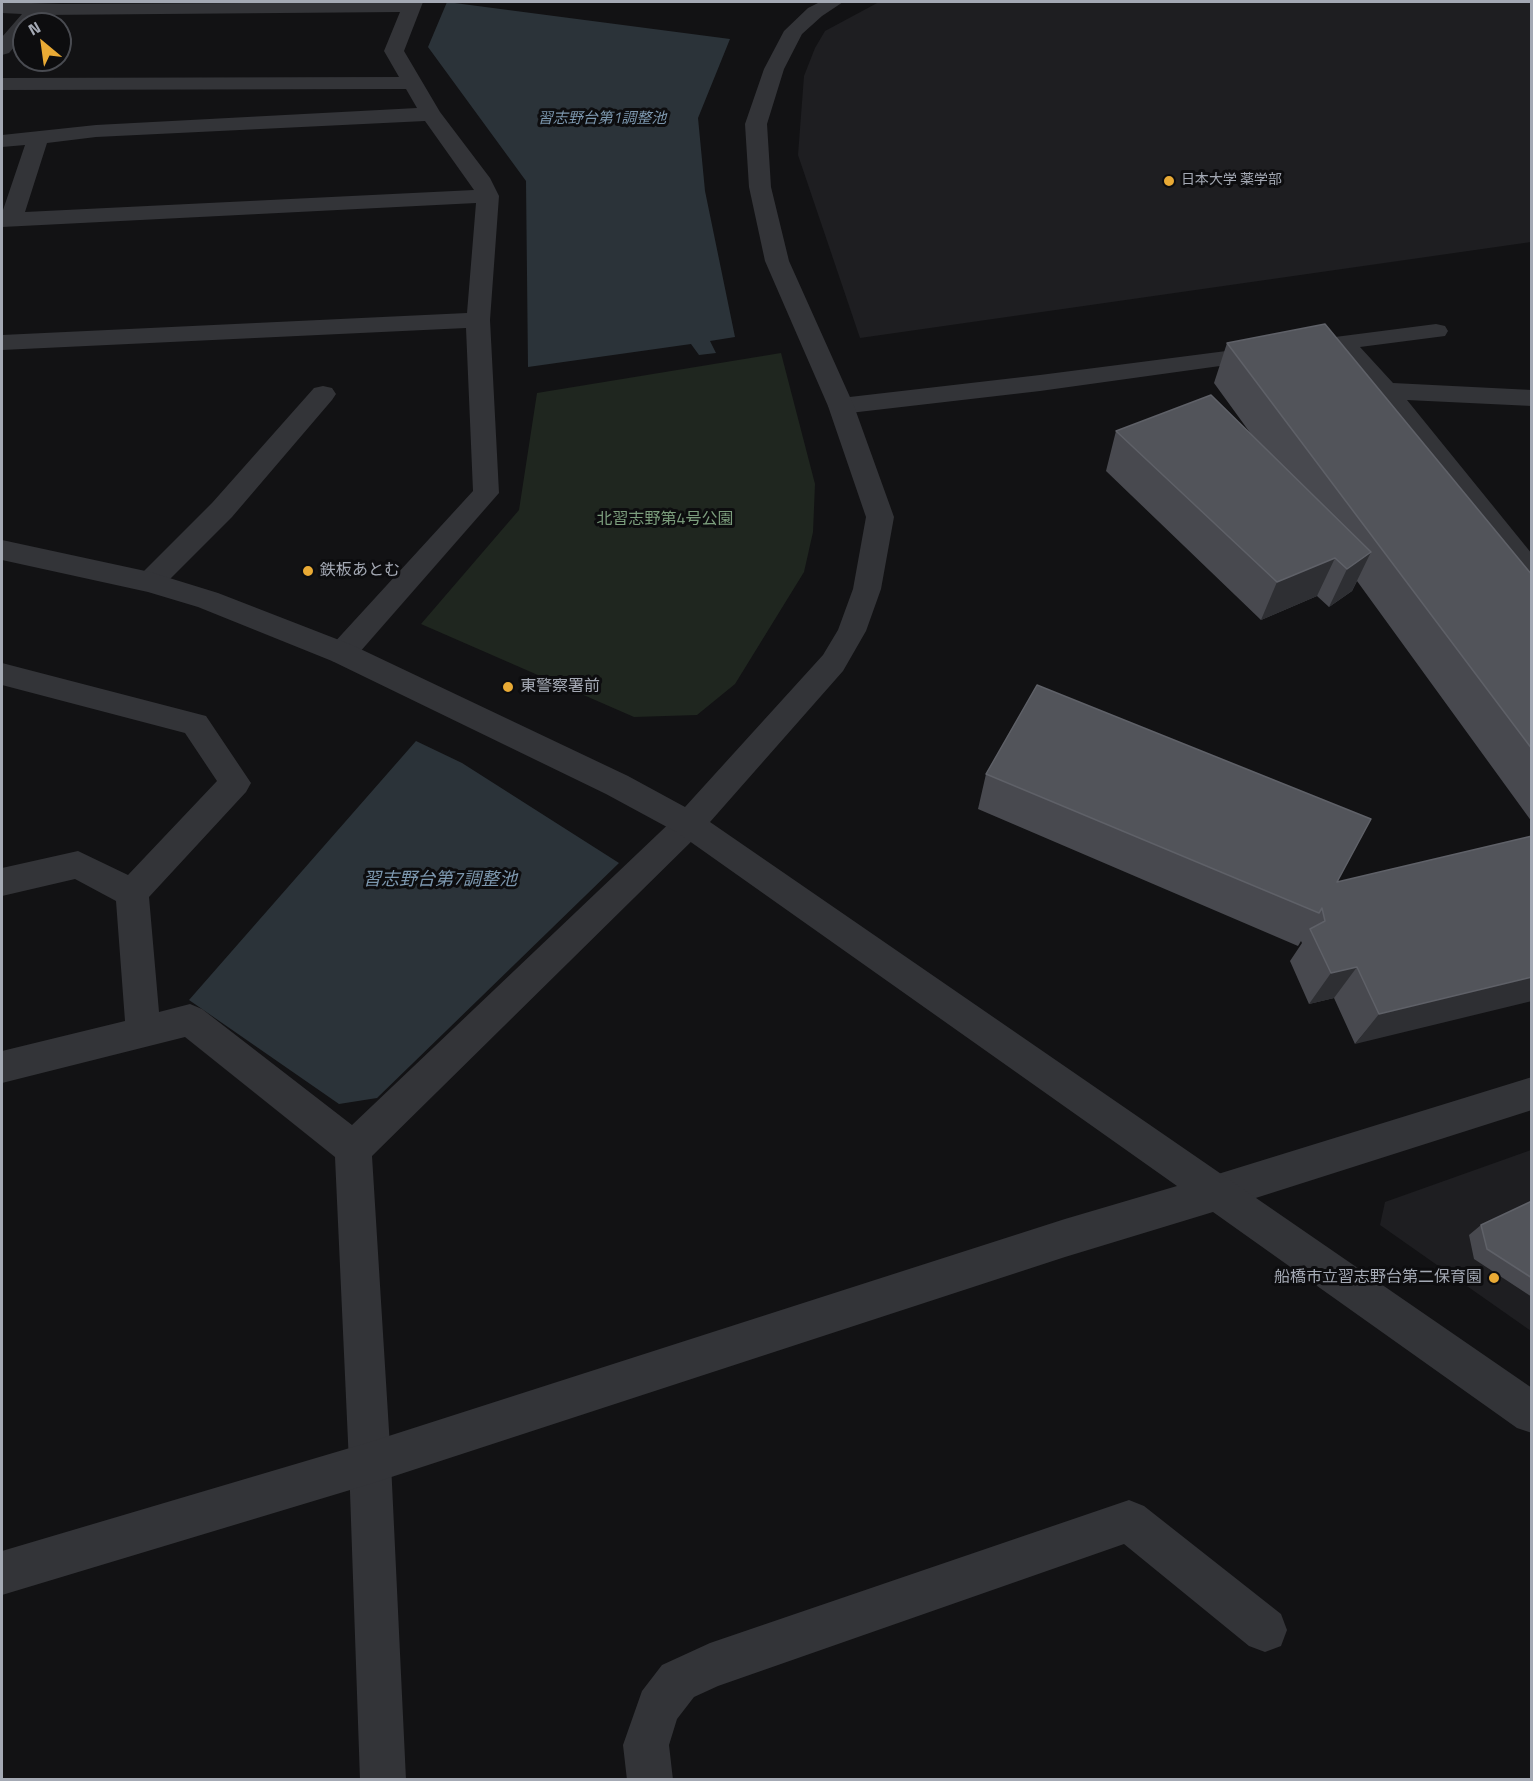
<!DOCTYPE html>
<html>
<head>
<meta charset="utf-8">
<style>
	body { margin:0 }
	#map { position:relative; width:1533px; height:1781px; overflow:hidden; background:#121214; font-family:"Titillium Web",sans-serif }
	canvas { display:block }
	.frame { position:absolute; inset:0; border:3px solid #a4a9b4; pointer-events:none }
	.north { position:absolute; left:12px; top:12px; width:60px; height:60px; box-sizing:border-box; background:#0d0d0f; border:2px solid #494b51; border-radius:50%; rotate:331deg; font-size:16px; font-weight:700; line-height:24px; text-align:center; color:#a4a9b4 }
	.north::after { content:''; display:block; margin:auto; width:21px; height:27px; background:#e9aa35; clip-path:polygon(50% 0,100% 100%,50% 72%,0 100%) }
</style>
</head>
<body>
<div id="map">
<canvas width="1533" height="1781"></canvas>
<div class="frame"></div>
<div class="north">N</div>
</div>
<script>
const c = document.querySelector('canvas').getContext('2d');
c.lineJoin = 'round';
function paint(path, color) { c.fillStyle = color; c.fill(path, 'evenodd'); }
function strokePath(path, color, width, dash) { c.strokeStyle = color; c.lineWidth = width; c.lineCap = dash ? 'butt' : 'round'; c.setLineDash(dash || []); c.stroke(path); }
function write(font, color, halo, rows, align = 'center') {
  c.font = font + ' "Titillium Web","Noto Sans JP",sans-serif'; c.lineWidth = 6; c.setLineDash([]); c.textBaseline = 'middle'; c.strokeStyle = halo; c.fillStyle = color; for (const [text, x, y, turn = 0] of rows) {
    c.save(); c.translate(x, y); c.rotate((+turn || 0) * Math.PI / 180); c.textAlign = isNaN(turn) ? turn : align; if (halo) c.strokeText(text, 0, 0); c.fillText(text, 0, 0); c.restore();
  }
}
const built = new Path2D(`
	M879,2H1531V242L860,338L798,155L804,76L815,48L825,31Z
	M1531,1150V1331L1380,1225L1385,1202Z`);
const green = new Path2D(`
	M781,353L815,484L813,532L804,572L735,684L697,715L634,717L421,624L519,510L537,393Z`);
const water = new Path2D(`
	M447,2L730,39L698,118L705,191L735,337L710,341L716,353L699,355L691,344L528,367L526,181L428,47Z
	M416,741L462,763L619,863L377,1098L339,1104L189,1000Z`);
const minor = new Path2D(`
	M2,2L61,4L423,2L404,51L440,112L490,178L499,196L490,320L499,493L352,661L342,664L332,661L327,653L332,645L473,491L466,328L2,350V335L467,313L476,203L2,227V213L25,145L2,147V135L96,125L417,108L406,89L2,90V78L399,77L384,51L400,12L42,15L34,24H24V36L9,53L2,55V37L22,14L2,13ZM425,121L474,190L25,212L47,143L96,137Z
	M1436,324L1445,326L1448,331L1445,336L1360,347L1393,383L1532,390V406L1407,400L1532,554V584L1522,581L1377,397L1335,350L1040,391L841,414L832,412L828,406L832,400L841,398L1040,375Z
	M323,386L332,388L336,394L332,400L232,517L160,589L150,592L140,589L136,582L140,575L212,503L314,388Z
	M2,663L206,716L251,783L246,792L149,897L159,1012L190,1004L202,1009L352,1125L678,815L689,811L700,815L705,824L700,833L372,1156L391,1463L406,1780H360L349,1463L335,1157L185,1037L2,1083V1051L125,1021L116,901L75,879L2,896V868L78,851L128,875L217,781L185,733L2,685Z
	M1532,1077V1110L1218,1210L1205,1205L1199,1192L1205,1179L1218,1174Z
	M1129,1500L1144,1506L1281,1614L1287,1630L1281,1646L1265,1652L1249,1646L1124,1544L718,1686L694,1697L677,1719L669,1745L673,1780H627L623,1745L642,1691L662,1665L710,1643Z`);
const tertiary = new Path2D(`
	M820,2H843L822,16L802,34L784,69L767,124L771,187L789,261L854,406L894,517L881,589L866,631L843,671L710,822L1532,1388V1433L1517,1428L1213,1212L1065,1257L370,1484L2,1595V1551L370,1442L1065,1219L1177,1186L678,833L606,794L332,661L198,607L148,592L2,560V540L150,572L218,593L352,645L628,776L685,807L823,655L838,630L853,589L866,517L828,406L765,261L749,187L745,124L764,69L784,31L808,8Z`);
const wall = new Path2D(`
	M1227,343L1532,575V822L1357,581L1352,591L1329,607L1317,596L1261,620L1106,471L1116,431L1251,434L1214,383Z
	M986,774L1337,882L1532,836L1355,1044L1334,998L1309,1004L1290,961L1302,943L1301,941L1298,946L978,809Z
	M1532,1201V1297L1474,1259L1469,1235L1481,1225Z`);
const shadedWall = new Path2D(`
	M1371,552L1352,591L1329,607L1347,569Z
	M1335,558L1317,596L1261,620L1277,582Z
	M1357,967L1334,998L1309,1004L1331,973Z
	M1532,977V1001L1355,1044L1379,1014Z`);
const building = new Path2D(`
	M1325,324L1532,575V749L1227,343Z
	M1211,395L1371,552L1347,569L1335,558L1277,582L1116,431Z
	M1037,685L1371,819L1337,882L1532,836V977L1379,1014L1357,967L1331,973L1310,929L1325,921L1322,908L1319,913L986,774Z
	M1532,1201V1278L1487,1249L1481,1225Z`);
const markers = [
	[1169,181,6,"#e9aa35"],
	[308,571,6,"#e9aa35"],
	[508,687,6,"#e9aa35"],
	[1494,1278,6,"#e9aa35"]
];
const farPoinames = [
	["日本大学 薬学部",1181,181]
];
const farWaternames = [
	["習志野台第1調整池",602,119]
];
const parkNames = [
	["北習志野第4号公園",665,520]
];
const poiNames = [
	["鉄板あとむ",320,571],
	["東警察署前",520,687],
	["船橋市立習志野台第二保育園",1482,1278,"right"]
];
const waterNames = [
	["習志野台第7調整池",440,881]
];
paint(built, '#1e1e21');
paint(green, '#1f261f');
paint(water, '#2b3339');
paint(minor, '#333438');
paint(tertiary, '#333438');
paint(wall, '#48494f');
paint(shadedWall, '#2e2f33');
paint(building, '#52545a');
strokePath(building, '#5f6168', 1.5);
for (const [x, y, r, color] of markers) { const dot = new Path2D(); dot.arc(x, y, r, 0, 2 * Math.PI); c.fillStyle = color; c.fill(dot); strokePath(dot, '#0d0d0f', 2); }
write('14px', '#a4a9b4', '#0d0d0f', farPoinames, 'left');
write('italic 15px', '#7c97ae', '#0d0d0f', farWaternames);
write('16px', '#7c9e7d', '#0d0d0f', parkNames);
write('16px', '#a4a9b4', '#0d0d0f', poiNames, 'left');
write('italic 18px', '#7c97ae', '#0d0d0f', waterNames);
</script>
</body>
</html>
